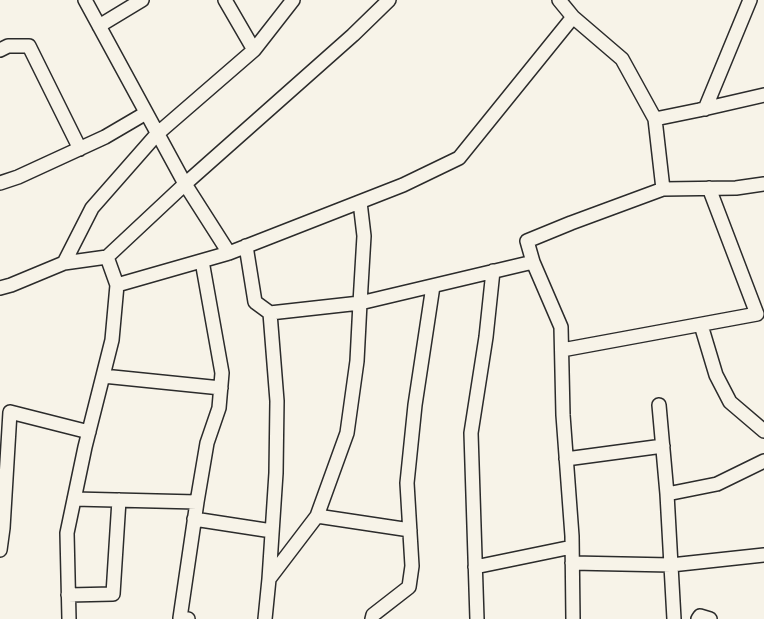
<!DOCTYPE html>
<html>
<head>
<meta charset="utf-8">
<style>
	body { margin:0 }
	canvas { display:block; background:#f7f3e8 }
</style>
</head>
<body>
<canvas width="764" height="619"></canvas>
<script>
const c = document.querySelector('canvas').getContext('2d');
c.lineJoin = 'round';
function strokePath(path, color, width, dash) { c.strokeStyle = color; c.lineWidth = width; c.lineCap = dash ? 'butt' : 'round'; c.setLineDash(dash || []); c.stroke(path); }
const minor = new Path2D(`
	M85,0L185,184L229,253
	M225,0L254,50
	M559,0L573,17L622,59L655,119L663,189
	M99,26L142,0
	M0,50L8,46H29L80,149
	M705,109L750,0
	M655,119L699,110L764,95
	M0,183L18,177L105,137L146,113
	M360,202L364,236L360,303L533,262
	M246,246L255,302L270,313L277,401L276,473L269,579L265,619
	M64,263L92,208L157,134L254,50L293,0
	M117,285L229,253L403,185L459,158L573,17
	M0,288L11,285L64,263L107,257L185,184L353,35L389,0
	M701,325L716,375L730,402L764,431
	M562,350L757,314L709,188
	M103,376L221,388
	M659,405L667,494L717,484L764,461
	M566,459L663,446
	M667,494L674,619
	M74,499L197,502
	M317,516L410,530
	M194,519L272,531
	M0,550L3,528L10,412L89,432
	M572,563L671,565L764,555
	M475,567L572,547
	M269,579L317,516L347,433L357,361L360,303L270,313
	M68,595L113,594L119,500
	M69,619L67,533L85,447L112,340L117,285L107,257
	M188,619L180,618L197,502L207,443L219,408L222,373L202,261
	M372,619L373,615L409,587L412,566L407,483L415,405L433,286
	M477,619L471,433L486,337L493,271
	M573,619L572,536L563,415L561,327L533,262L527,241L571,223L663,189L736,188L764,184
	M698,619L700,616L710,619`);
strokePath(minor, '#2b2b2b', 16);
strokePath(minor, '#f7f3e8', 13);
</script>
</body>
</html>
